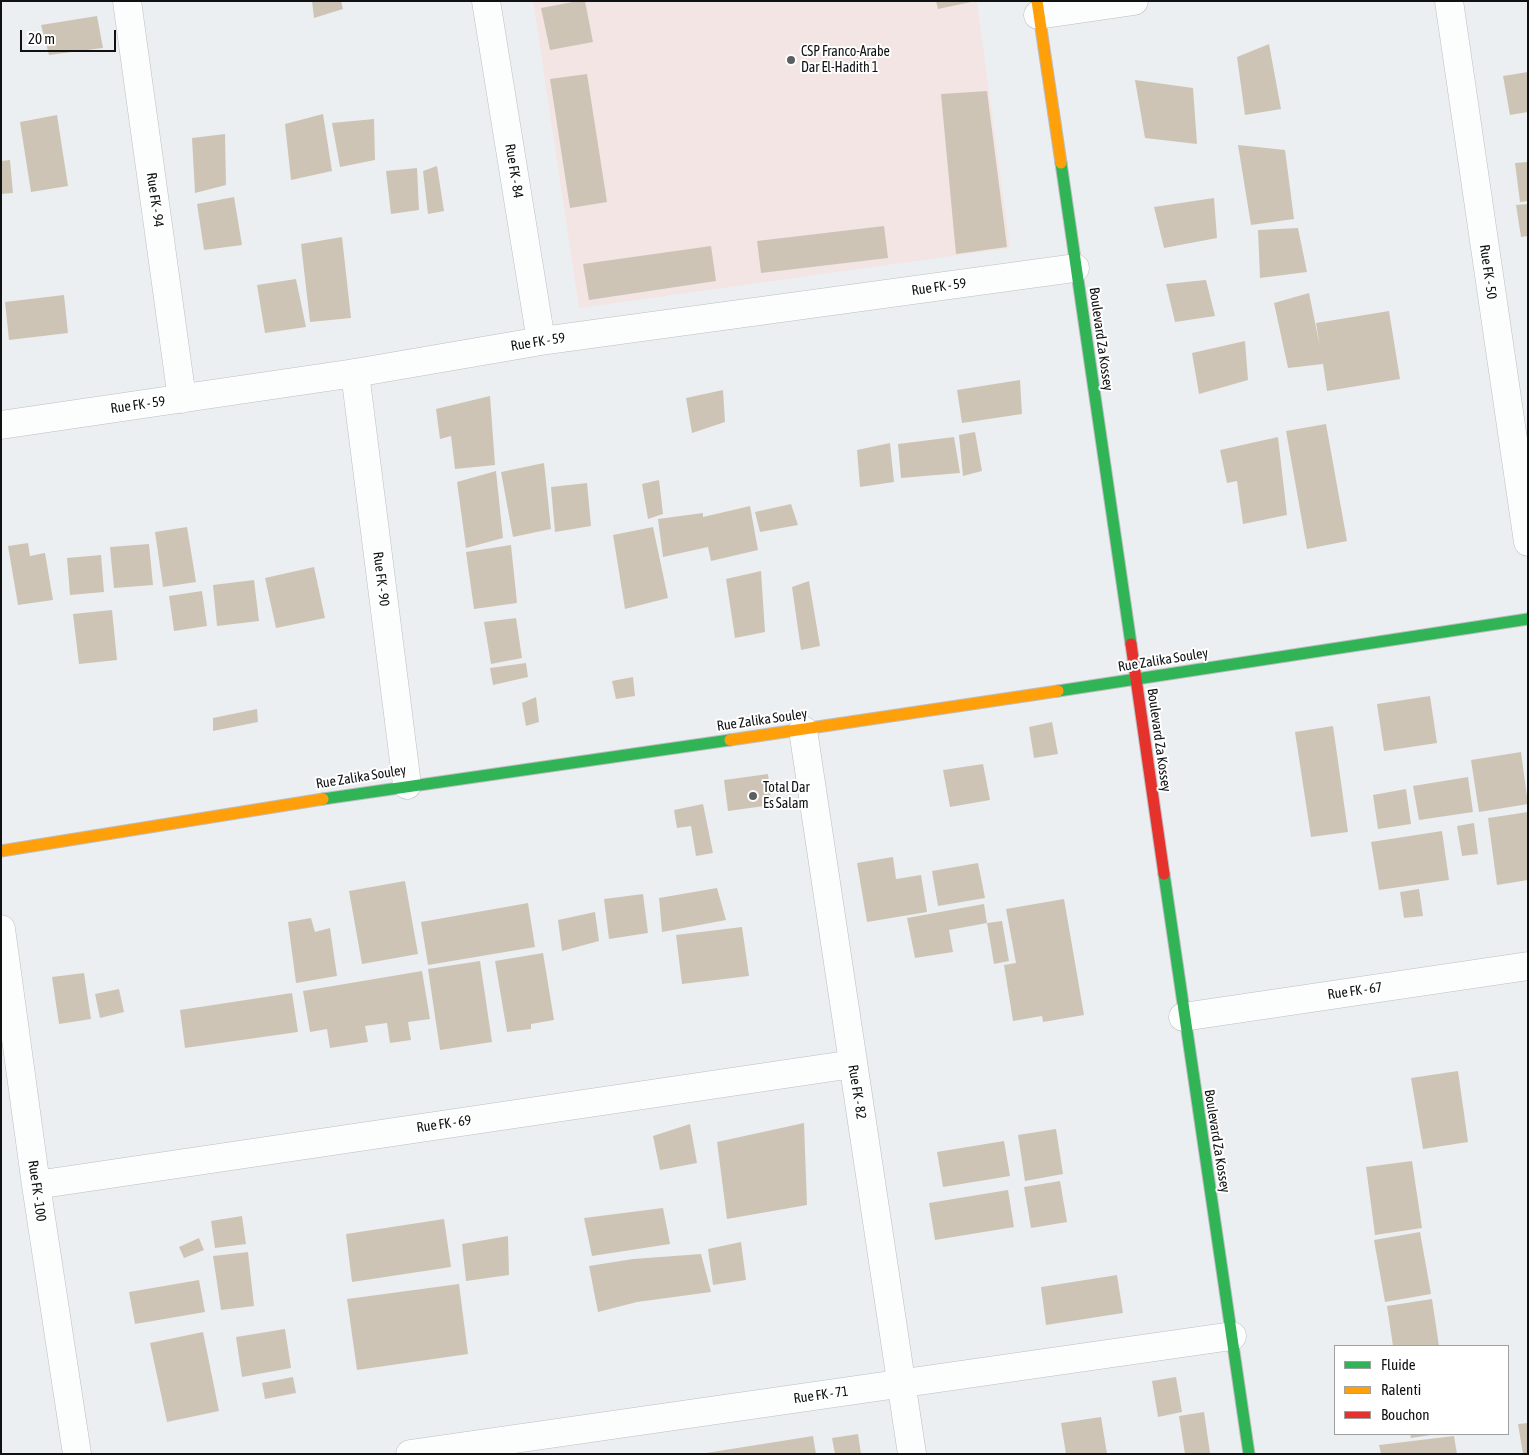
<!DOCTYPE html>
<html>
<head>
<meta charset="utf-8">
<style>
	body { margin:0 }
	#map { position:relative; width:1529px; height:1455px; overflow:hidden; background:#eceff1; font-family:"Asap Condensed",sans-serif }
	canvas { display:block }
	.frame { position:absolute; inset:0; border:2px solid #0f1112; pointer-events:none }
	.legend { position:absolute; left:1334px; top:1345px; width:175px; height:90px; box-sizing:border-box; background:#fff; border:1px solid #9fa0a0; margin:0; padding:6px 9px; list-style:none; font-size:15px; color:#0f1112 }
	.legend li { display:flex; align-items:center; gap:10px; height:25px }
	.legend b { width:25px; border:1px solid #9fa0a0 }
	.scale { position:absolute; left:20px; top:30px; width:96px; height:22px; box-sizing:border-box; border:2px solid #0f1112; border-top:0; padding-left:6px; font-size:15px; line-height:18px; white-space:nowrap; color:#0f1112; -webkit-text-stroke:4px #fff; paint-order:stroke }
</style>
</head>
<body>
<div id="map">
<canvas width="1529" height="1455"></canvas>
<div class="frame"></div>
<ul class="legend">
<li><b style="height:6px;background:#30b455"></b>Fluide</li>
<li><b style="height:6px;background:#ff9f0a"></b>Ralenti</li>
<li><b style="height:6px;background:#e5322d"></b>Bouchon</li>
</ul>
<div class="scale">20 m</div>
</div>
<script>
const c = document.querySelector('canvas').getContext('2d');
c.lineJoin = 'round';
function paint(path, color) { c.fillStyle = color; c.fill(path, 'evenodd'); }
function strokePath(path, color, width, dash) { c.strokeStyle = color; c.lineWidth = width; c.lineCap = dash ? 'butt' : 'round'; c.setLineDash(dash || []); c.stroke(path); }
function write(font, color, halo, rows, align = 'center') {
  c.font = font + ' "Asap Condensed",sans-serif'; c.lineWidth = 4; c.setLineDash([]); c.textBaseline = 'middle'; c.strokeStyle = halo; c.fillStyle = color; for (const [text, x, y, turn = 0] of rows) {
    c.save(); c.translate(x, y); c.rotate((+turn || 0) * Math.PI / 180); c.textAlign = isNaN(turn) ? turn : align; if (halo) c.strokeText(text, 0, 0); c.fillText(text, 0, 0); c.restore();
  }
}
const education = new Path2D(`
	M533,1H977L1010,248L579,308Z`);
const building = new Path2D(`
	M312,1H341L343,9L314,18Z
	M578,1H585L593,42L550,50L541,8Z
	M936,1H971V2L938,9Z
	M97,16L103,48L49,55L41,25Z
	M1269,44L1281,109L1245,115L1237,57Z
	M1528,72V112L1510,115L1503,76Z
	M587,74L607,202L570,208L550,79Z
	M1135,80L1193,88L1197,144L1145,138Z
	M987,91L1007,247L956,254L941,94Z
	M323,114L332,171L291,180L285,124Z
	M57,115L68,186L31,192L20,122Z
	M374,119L375,160L340,167L332,123Z
	M225,134L226,185L195,193L192,138Z
	M1238,145L1285,150L1294,219L1251,225Z
	M10,160L13,193L1,194V161Z
	M1528,162V201L1520,202L1515,163Z
	M437,166L444,211L428,214L423,171Z
	M417,168L419,210L391,214L386,171Z
	M234,197L242,245L204,250L197,204Z
	M1214,198L1217,238L1164,248L1154,207Z
	M1528,204V236L1521,237L1516,205Z
	M884,226L888,258L761,273L757,241Z
	M1298,228L1307,272L1260,278L1258,230Z
	M342,237L351,318L310,322L301,244Z
	M711,246L716,281L589,300L583,264Z
	M296,279L306,327L265,333L257,285Z
	M1206,280L1215,316L1175,322L1166,284Z
	M1309,293L1320,347L1316,323L1389,311L1400,379L1327,391L1323,364L1288,368L1274,303Z
	M64,295L68,333L9,340L5,302Z
	M1245,341L1248,380L1199,394L1192,353Z
	M1020,380L1022,414L962,423L957,390Z
	M723,390L725,422L692,433L686,398Z
	M490,396L495,465L455,469L451,436L440,439L436,409Z
	M1326,424L1347,541L1307,549L1286,431Z
	M975,432L982,471L963,476L959,435Z
	M954,437L960,473L901,478L898,444Z
	M1278,437L1287,515L1243,524L1237,481L1227,483L1220,450Z
	M890,443L894,482L860,487L857,450Z
	M544,463L551,529L513,537L501,472Z
	M496,471L503,538L466,548L457,482Z
	M659,480L663,514L648,519L642,484Z
	M587,483L591,526L555,532L551,487Z
	M791,504L798,525L760,532L755,512Z
	M750,506L758,550L711,561L708,547L663,557L658,519L703,513V517Z
	M187,527L196,582L163,587L155,532Z
	M653,527L668,598L625,609L613,535Z
	M28,543L30,556L45,553L53,600L18,605L8,546Z
	M149,544L153,585L114,588L110,547Z
	M511,545L517,603L474,609L466,552Z
	M101,555L104,592L70,595L67,558Z
	M314,567L325,618L276,628L265,578Z
	M761,571L765,632L735,638L726,579Z
	M254,580L259,621L217,626L213,585Z
	M809,581L820,646L801,650L792,587Z
	M202,591L207,626L174,631L169,596Z
	M112,610L117,660L79,664L73,614Z
	M516,618L522,658L491,664L484,622Z
	M526,663L528,677L493,685L490,668Z
	M633,677L635,696L616,699L612,681Z
	M1430,696L1437,743L1384,751L1377,704Z
	M536,697L539,722L526,726L522,703Z
	M257,709L258,722L213,731V718Z
	M1052,722L1058,754L1034,758L1029,727Z
	M1333,726L1348,832L1311,837L1295,732Z
	M1521,752L1528,804L1479,812L1471,760Z
	M983,764L990,800L950,807L943,770Z
	M768,774L772,805L728,811L724,780Z
	M1468,777L1473,812L1419,820L1413,786Z
	M1406,789L1411,824L1378,829L1373,795Z
	M703,804L713,853L696,856L691,826L677,828L674,810Z
	M1528,812V880L1497,885L1488,818Z
	M1474,823L1478,854L1462,856L1457,826Z
	M1442,831L1449,880L1379,890L1371,842Z
	M893,857L896,879L921,875L927,912L867,922L857,863Z
	M978,863L985,898L938,906L932,871Z
	M405,881L418,954L362,964L349,891Z
	M717,888L726,920L662,932L659,898Z
	M1419,889L1423,916L1404,918L1400,892Z
	M643,894L648,933L609,939L604,899Z
	M1064,899L1084,1015L1043,1022L1042,1016L1013,1021L1004,965L1016,963L1006,909Z
	M528,903L535,947L428,965L421,922Z
	M984,904L987,923L1002,921L1009,961L994,964L987,923L949,930L953,952L915,958L907,918Z
	M595,912L599,941L562,951L558,920Z
	M311,918L315,932L330,928L337,976L296,983L288,922Z
	M742,927L749,976L682,984L676,935Z
	M543,953L554,1020L531,1024V1029L507,1032L495,961Z
	M480,961L492,1042L440,1050L428,969Z
	M422,971L430,1019L408,1022L411,1040L390,1043L387,1023L365,1026L368,1042L330,1048L327,1029L310,1032L303,991Z
	M84,973L91,1019L59,1024L52,977Z
	M119,989L124,1012L100,1018L95,994Z
	M292,993L298,1032L185,1048L180,1010Z
	M1458,1071L1468,1142L1423,1149L1411,1078Z
	M804,1123L807,1205L727,1219L717,1142Z
	M690,1124L697,1163L660,1170L653,1136Z
	M1056,1129L1063,1174L1025,1181L1018,1135Z
	M1004,1141L1010,1176L943,1187L937,1152Z
	M1412,1161L1422,1228L1375,1235L1366,1167Z
	M1060,1181L1067,1222L1031,1228L1024,1187Z
	M1008,1190L1014,1227L935,1240L929,1203Z
	M663,1208L670,1244L592,1256L584,1218Z
	M242,1216L246,1244L215,1248L211,1221Z
	M444,1219L451,1267L352,1282L346,1234Z
	M1420,1232L1431,1294L1385,1302L1374,1240Z
	M508,1236L509,1275L466,1281L462,1244Z
	M199,1238L204,1250L184,1258L179,1247Z
	M741,1242L746,1280L713,1285L708,1249Z
	M248,1252L254,1306L221,1310L213,1256Z
	M701,1254L711,1292L637,1302L598,1312L589,1266L633,1259Z
	M1117,1275L1123,1313L1046,1325L1041,1287Z
	M199,1280L205,1312L135,1324L129,1292Z
	M459,1284L468,1354L357,1370L347,1299Z
	M1432,1299L1439,1346H1393L1387,1306Z
	M285,1329L291,1368L242,1377L236,1337Z
	M203,1332L219,1411L167,1422L150,1343Z
	M293,1377L296,1393L265,1399L262,1383Z
	M1176,1377L1182,1412L1158,1417L1152,1381Z
	M1204,1412L1210,1453L1185,1454L1179,1416Z
	M1101,1417L1107,1454H1066L1061,1423Z
	M1528,1423V1454H1523L1518,1424Z
	M858,1434L861,1454H835L832,1438Z
	M1410,1434H1431V1435L1411,1438Z
	M813,1436L816,1454H706V1453Z
	M1454,1436L1457,1454H1381L1379,1445Z`);
const street = new Path2D(`
	M127,1L182,399
	M486,1L541,341
	M1449,1L1528,542
	M1038,15L1134,1
	M355,373L407,785
	M1,425L355,373L541,341L1075,268
	M803,730L912,1454
	M1,929L36,1185L77,1454
	M1183,1017L1528,966
	M36,1185L853,1064
	M410,1454L1232,1336`);
const fast = new Path2D(`
	M1061,163L1131,644
	M1058,691L1528,619
	M323,799L730,740
	M1164,874L1249,1454`);
const slow = new Path2D(`
	M1037,1L1061,163
	M730,740L1058,691
	M1,851L323,799`);
const jam = new Path2D(`
	M1131,644L1164,874`);
const markers = [
	[791,60,5,"#5c5f60"],
	[753,796,5,"#5c5f60"]
];
const poiNames = [
	["CSP Franco-Arabe",801,52],
	["Dar El-Hadith 1",801,68],
	["Total Dar",763,788],
	["Es Salam",763,804]
];
const streetNames = [
	["Rue FK - 84",514,171,81],
	["Rue FK - 94",155,200,82],
	["Rue FK - 50",1488,272,82],
	["Rue FK - 59",939,287,-8],
	["Boulevard Za Kossey",1101,339,82],
	["Rue FK - 59",538,342,-9],
	["Rue FK - 59",138,405,-8],
	["Rue FK - 90",381,579,83],
	["Rue Zalika Souley",1163,660,-9],
	["Rue Zalika Souley",762,720,-8],
	["Boulevard Za Kossey",1159,740,82],
	["Rue Zalika Souley",361,777,-9],
	["Rue FK - 67",1355,991,-8],
	["Rue FK - 82",857,1092,81],
	["Rue FK - 69",444,1124,-8],
	["Boulevard Za Kossey",1217,1141,81],
	["Rue FK - 100",37,1191,82],
	["Rue FK - 71",821,1395,-8]
];
paint(education, '#f3e5e4');
paint(building, '#cec4b6');
strokePath(street, '#bcbec0', 29);
strokePath(fast, '#bcbec0', 13);
strokePath(slow, '#bcbec0', 13);
strokePath(jam, '#bcbec0', 13);
strokePath(street, '#fcfdfd', 28);
strokePath(fast, '#30b455', 11);
strokePath(slow, '#ff9f0a', 11);
strokePath(jam, '#e5322d', 11);
for (const [x, y, r, color] of markers) { const dot = new Path2D(); dot.arc(x, y, r, 0, 2 * Math.PI); c.fillStyle = color; c.fill(dot); strokePath(dot, '#fff', 2); }
write('14px', '#0f1112', '#fff', poiNames, 'left');
write('14px', '#0f1112', '#fff', streetNames);
</script>
</body>
</html>
